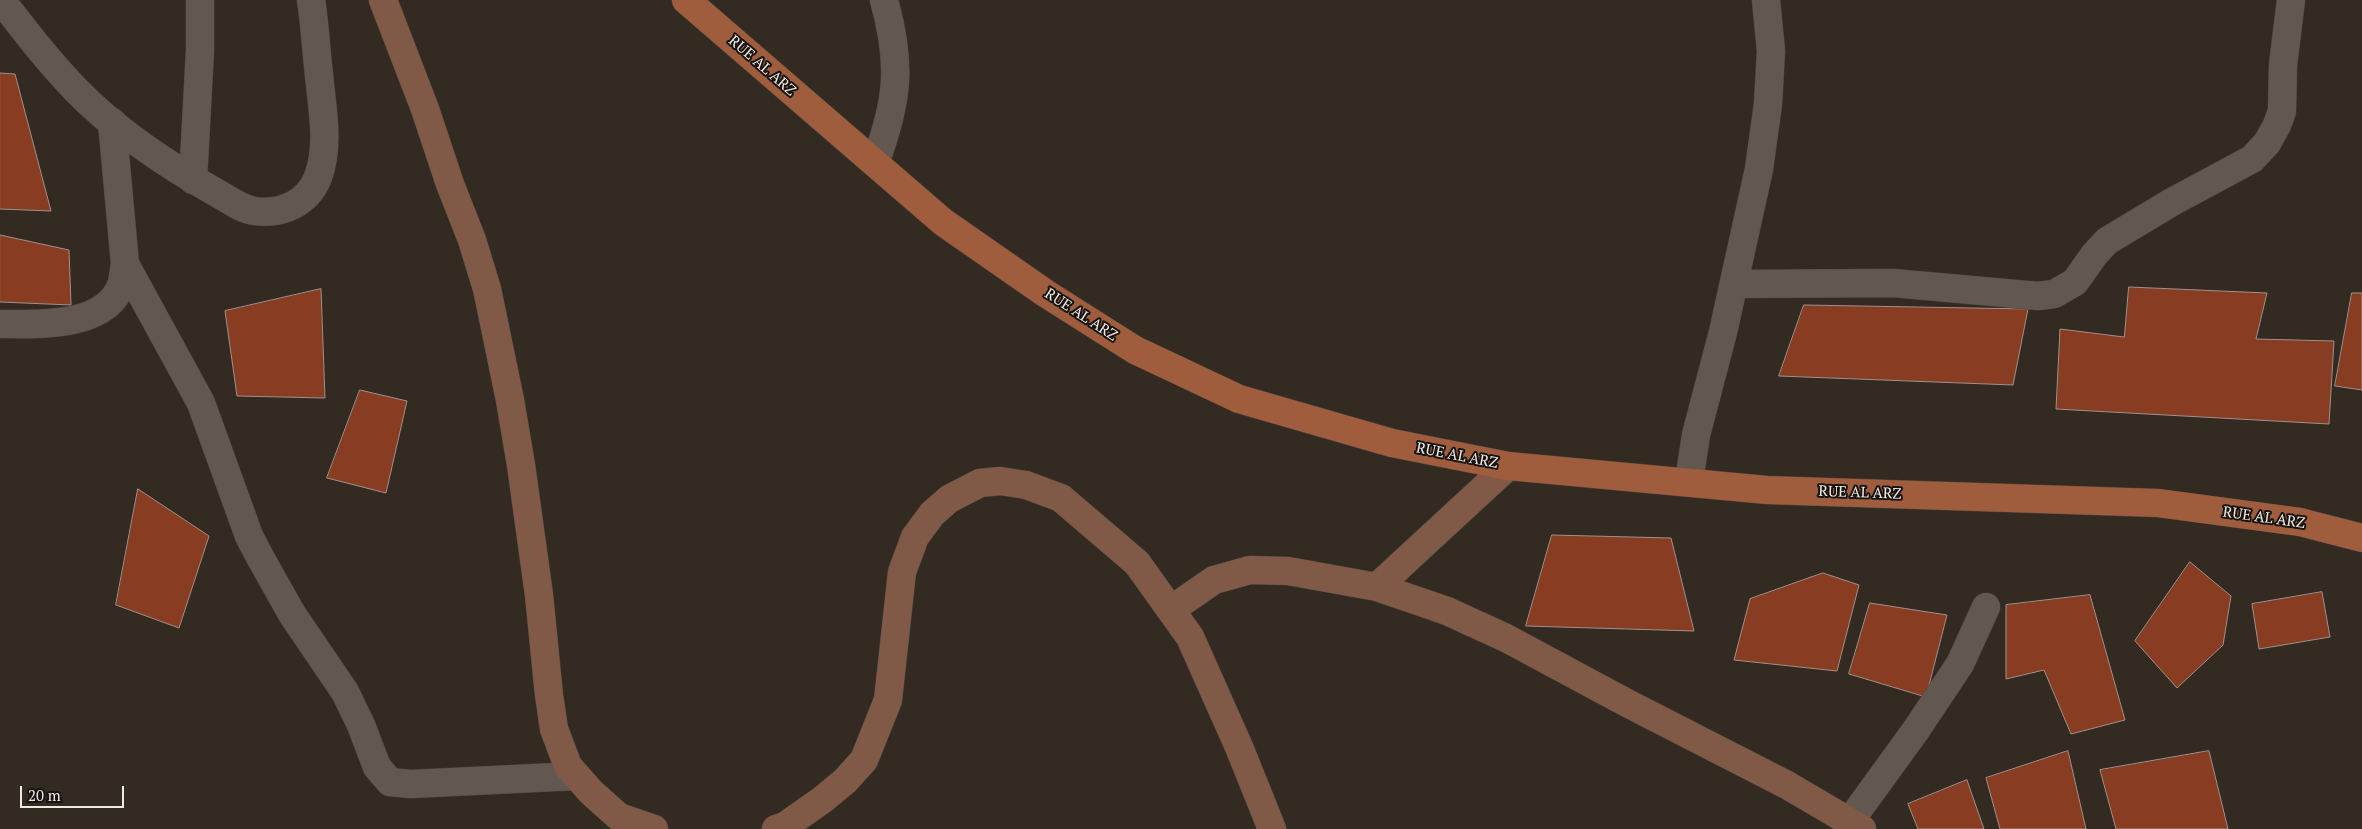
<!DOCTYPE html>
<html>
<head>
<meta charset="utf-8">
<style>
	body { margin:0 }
	#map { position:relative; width:2362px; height:829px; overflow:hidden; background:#332a22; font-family:"PT Serif",serif }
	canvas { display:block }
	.scale { position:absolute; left:20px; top:786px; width:104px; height:22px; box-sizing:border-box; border:2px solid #f0eae5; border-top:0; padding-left:6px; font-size:15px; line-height:18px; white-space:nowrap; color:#f0eae5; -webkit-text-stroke:4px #171310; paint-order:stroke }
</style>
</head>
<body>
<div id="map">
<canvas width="2362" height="829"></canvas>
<div class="scale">20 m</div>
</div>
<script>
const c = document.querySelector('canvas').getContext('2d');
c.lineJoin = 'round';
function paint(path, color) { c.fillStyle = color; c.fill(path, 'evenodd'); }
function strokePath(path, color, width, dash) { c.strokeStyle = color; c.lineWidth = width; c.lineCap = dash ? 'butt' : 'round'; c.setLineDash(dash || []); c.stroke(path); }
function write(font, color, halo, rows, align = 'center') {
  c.font = font + ' "PT Serif",serif'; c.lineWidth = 4; c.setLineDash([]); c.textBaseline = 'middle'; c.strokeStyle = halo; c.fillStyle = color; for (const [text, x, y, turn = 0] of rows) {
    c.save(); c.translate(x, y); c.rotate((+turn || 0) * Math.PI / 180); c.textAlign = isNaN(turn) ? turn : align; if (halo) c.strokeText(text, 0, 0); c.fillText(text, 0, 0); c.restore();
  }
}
const building = new Path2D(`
	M0,73L15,74L51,211L0,209Z
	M0,235L69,250L71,305L0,302Z
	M2129,287L2267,293L2256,339L2334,341L2329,424L2056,409L2060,329L2124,337Z
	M321,289L325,398L237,396L225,311Z
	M2352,293H2362V390L2335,386Z
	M1804,305L2028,309L2013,385L1779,376Z
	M360,390L407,401L386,493L327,478Z
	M138,489L209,536L179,628L116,605Z
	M1552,535L1671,538L1694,631L1526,626Z
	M2190,562L2231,596L2223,645L2177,688L2135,641Z
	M1823,573L1859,585L1837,671L1734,660L1750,599Z
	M2322,592L2330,637L2259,649L2252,604Z
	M2090,595L2125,720L2071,734L2044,670L2006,679V605Z
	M1870,603L1947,615L1926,697L1849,674Z
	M2068,751L2086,829H2000L1986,778Z
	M2209,751L2228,829H2116L2100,770Z
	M1967,780L1984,829H1918L1908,804Z`);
const minor = new Path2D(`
	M875,163C898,101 902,65 884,0
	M193,180L200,50V0
	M125,264L201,403L249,536L260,557L292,614L345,692L361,725L377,767L390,782L411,784L577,776
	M1734,284L1893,283L2038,296L2054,294L2075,282L2094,255L2107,241L2172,202L2252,159L2267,143L2277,125L2282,111L2283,65L2291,0
	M0,324C37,324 107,329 122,283C123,277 124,270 125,264L112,122
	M1689,481L1696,435L1723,332L1759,169L1768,104L1771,51L1766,0
	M1850,821L1916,730L1960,664L1986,607`);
const tertiary = new Path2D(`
	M1,0C25,31 49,62 76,90C116,131 167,165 217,193C228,199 241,209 254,211C282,215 308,203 318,177C330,145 322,108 319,75C316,50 315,25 311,0`);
const secondary = new Path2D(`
	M383,0L425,109L450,184L472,240L487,289L510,400L521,465L539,595L549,695L554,729L568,766L591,792L619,817L654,829
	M1377,587L1508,466
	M1172,609L1214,580L1250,570L1288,571L1377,587L1447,611L1506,638L1627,703L1787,785L1862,829
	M776,829L785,826L822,800L845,781L864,760L888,700L902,572L915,537L932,514L949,499L980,483L1000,481L1026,485L1061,498L1137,563L1190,637L1239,747L1272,829`);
const primary = new Path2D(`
	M686,0L943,222L1045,293L1135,350L1239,399L1392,443L1508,466L1767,490L2158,503L2300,522L2362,538`);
const streetNames = [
	["RUE AL ARZ",762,66,41],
	["RUE AL ARZ",1081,315,33],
	["RUE AL ARZ",1457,456,11],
	["RUE AL ARZ",1860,493,2],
	["RUE AL ARZ",2264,518,8]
];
paint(building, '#883c21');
strokePath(building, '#a0918d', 1);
strokePath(minor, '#4d463f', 29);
strokePath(tertiary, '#4d463f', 29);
strokePath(secondary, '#4d463f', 29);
strokePath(primary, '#4d463f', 29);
strokePath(minor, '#625850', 28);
strokePath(tertiary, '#625850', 28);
strokePath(secondary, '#815a47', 28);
strokePath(primary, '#9f5d3d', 28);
write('15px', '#f0eae5', '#171310', streetNames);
</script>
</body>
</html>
